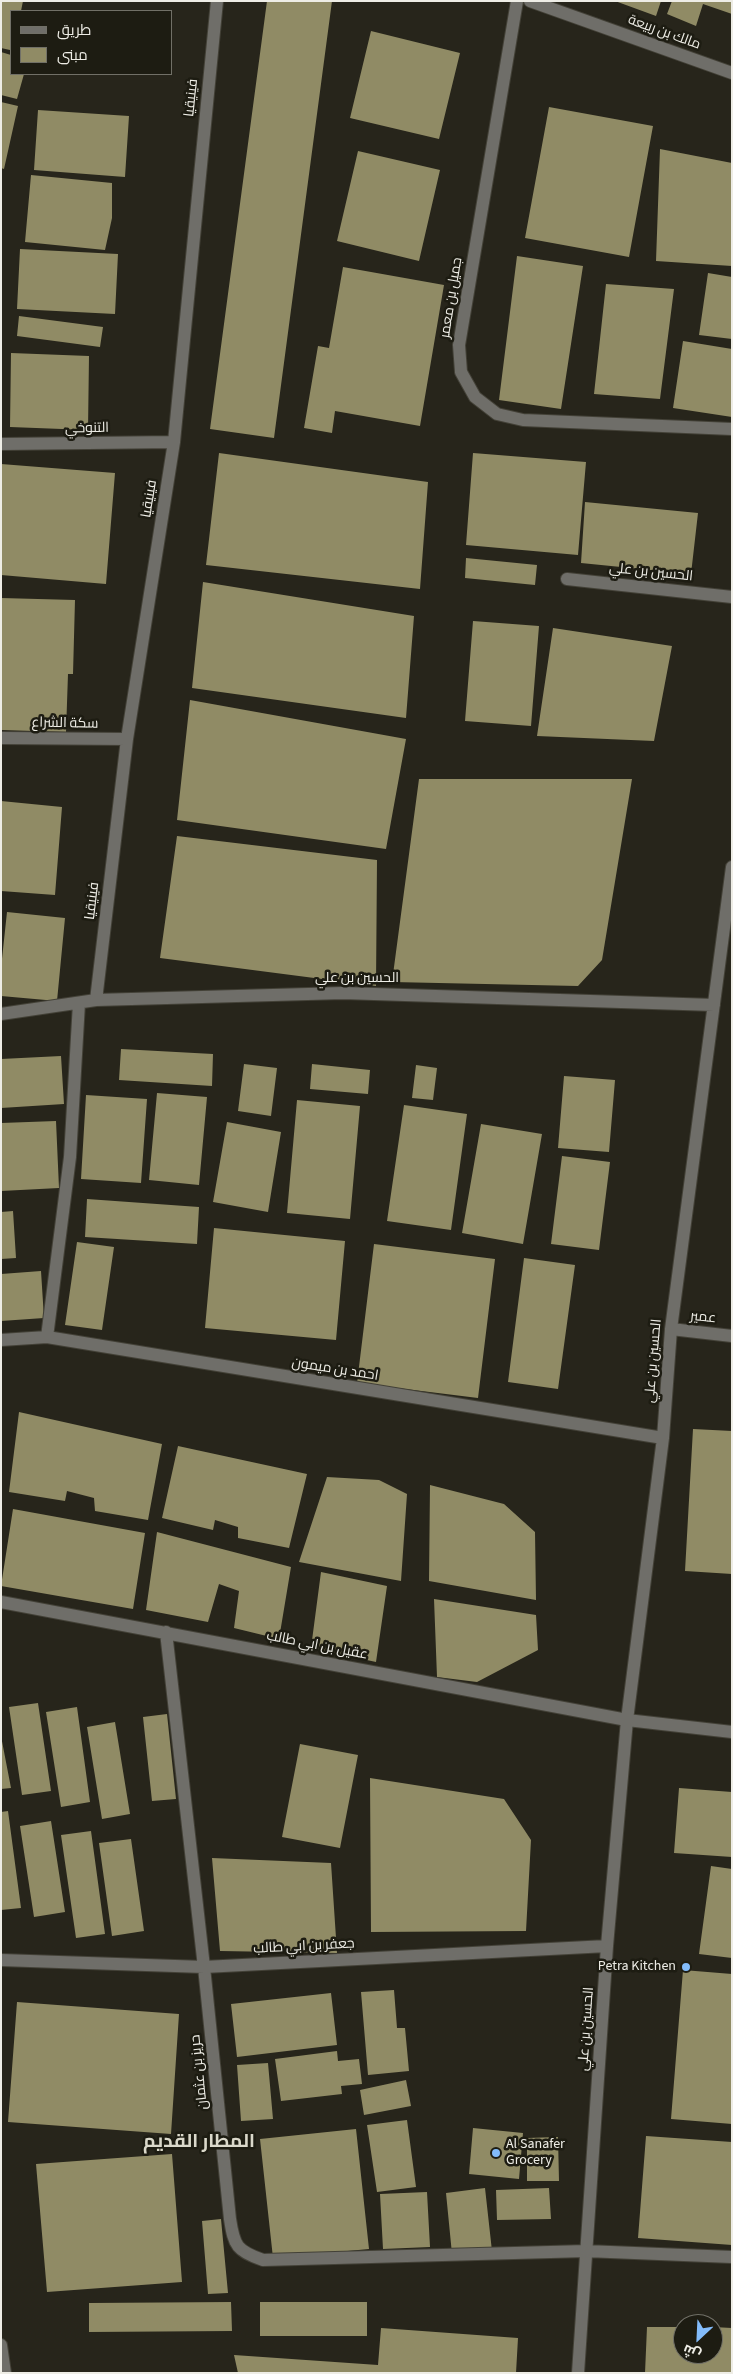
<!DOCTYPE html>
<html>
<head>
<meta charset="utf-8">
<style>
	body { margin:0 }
	#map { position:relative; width:733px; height:2374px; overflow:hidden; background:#27251b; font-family:"Source Sans 3",Cairo,sans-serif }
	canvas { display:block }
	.frame { position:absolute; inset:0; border:2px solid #eeede6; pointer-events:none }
	.legend { position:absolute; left:10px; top:10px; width:162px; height:65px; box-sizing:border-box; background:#1d1c12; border:1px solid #717067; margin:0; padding:6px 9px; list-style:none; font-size:15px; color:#eeede6 }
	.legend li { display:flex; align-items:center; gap:10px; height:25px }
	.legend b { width:25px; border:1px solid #717067 }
	.north { position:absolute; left:673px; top:2314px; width:50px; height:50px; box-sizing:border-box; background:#1d1c12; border:1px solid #717067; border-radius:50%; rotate:205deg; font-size:14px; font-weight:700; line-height:20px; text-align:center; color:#eeede6 }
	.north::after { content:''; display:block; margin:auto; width:18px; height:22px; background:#83bcfb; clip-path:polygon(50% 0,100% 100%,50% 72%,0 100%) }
</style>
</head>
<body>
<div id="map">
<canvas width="733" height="2374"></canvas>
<div class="frame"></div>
<ul class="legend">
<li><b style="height:6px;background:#6f6e69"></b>طريق</li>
<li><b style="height:14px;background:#908b65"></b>مبنى</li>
</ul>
<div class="north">ش</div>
</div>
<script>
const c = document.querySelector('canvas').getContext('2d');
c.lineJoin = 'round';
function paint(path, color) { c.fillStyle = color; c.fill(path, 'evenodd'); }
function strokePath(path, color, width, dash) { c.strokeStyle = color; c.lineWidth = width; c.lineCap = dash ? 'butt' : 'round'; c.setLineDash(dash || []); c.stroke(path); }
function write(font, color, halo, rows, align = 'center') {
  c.font = font + ' "Source Sans 3",Cairo,sans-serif'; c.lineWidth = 5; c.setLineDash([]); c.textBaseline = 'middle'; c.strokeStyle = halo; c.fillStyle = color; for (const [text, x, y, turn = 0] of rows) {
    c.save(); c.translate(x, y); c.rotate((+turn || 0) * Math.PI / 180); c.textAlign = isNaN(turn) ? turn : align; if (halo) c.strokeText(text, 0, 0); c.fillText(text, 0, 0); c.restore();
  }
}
const building = new Path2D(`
	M1,1H23L21,11H11L10,50L1,48Z
	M267,1H332L274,438L210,429Z
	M615,1H661L656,16Z
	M672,1H732V14L703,4L696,26L667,14Z
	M371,31L460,53L439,139L350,118Z
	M1,52L11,55V74H24L17,99L1,95Z
	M1,102L18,106L4,169L1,168Z
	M549,107L653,126L629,257L525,238Z
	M38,110L129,116L125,177L34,170Z
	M660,149L732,163V266L656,261Z
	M358,151L440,170L419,261L337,241Z
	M31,175L112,183V218L105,250L25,242Z
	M20,249L118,254L115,314L17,309Z
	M517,256L583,266L561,409L499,400Z
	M343,267L444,285L420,426L335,411L332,433L304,428L318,346L329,348Z
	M708,273L732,277V339L699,335Z
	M606,284L674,289L660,399L594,394Z
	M19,316L103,327L100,347L17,336Z
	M683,341L732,349V417L673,408Z
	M11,353L89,356L88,430L10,427Z
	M219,453L428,482L420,589L206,565Z
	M473,453L586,462L578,555L466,545Z
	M1,464L115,473L106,584L1,575Z
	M585,502L698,513L691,574L581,563Z
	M466,558L537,565L535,585L465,578Z
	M203,582L414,616L406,718L192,688Z
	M1,598L75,600L73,674H68L66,732L1,730Z
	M473,621L539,626L531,726L465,721Z
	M553,628L672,646L654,741L537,736Z
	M190,700L406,739L386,849L177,820Z
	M419,779H632L602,960L578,986L392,982Z
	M1,801L62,807L55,895L1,891Z
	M177,836L377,860L376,986L160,958Z
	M7,912L65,918L57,1001L1,996V968Z
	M121,1049L213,1054L212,1086L119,1080Z
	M61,1056L64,1104L1,1108V1059Z
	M244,1064L277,1068L271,1116L238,1111Z
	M312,1064L370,1070L368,1094L310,1089Z
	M416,1065L437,1068L433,1100L412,1098Z
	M564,1076L615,1080L609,1152L558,1148Z
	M157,1093L207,1097L199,1185L149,1180Z
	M86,1095L147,1099L141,1183L81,1179Z
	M297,1100L360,1106L350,1219L287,1213Z
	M404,1105L467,1114L451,1230L387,1221Z
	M56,1121L59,1188L1,1191V1123Z
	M227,1122L281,1132L268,1212L213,1202Z
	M481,1124L542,1134L523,1244L462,1233Z
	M562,1156L610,1162L599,1250L551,1244Z
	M87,1199L199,1207L197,1244L85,1237Z
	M13,1211L16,1258L1,1259V1212Z
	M214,1228L345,1241L336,1340L205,1328Z
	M77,1242L114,1247L102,1330L65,1325Z
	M374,1244L495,1259L478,1398L357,1383Z
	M524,1258L575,1265L558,1389L508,1382Z
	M41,1271L44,1318L1,1321V1274Z
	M19,1412L162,1444L148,1520L95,1511L94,1498L67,1491L65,1501L9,1492Z
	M693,1429L732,1431V1574L685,1571Z
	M178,1446L307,1474L289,1548L238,1538V1527L215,1520L213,1530L162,1518Z
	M327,1477L379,1480L407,1494L401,1581L299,1562Z
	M430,1485L504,1504L535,1532L536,1600L429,1581Z
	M13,1509L145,1533L133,1609L1,1586Z
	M157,1532L291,1567L279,1639L234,1628L239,1591L219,1584L208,1622L146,1610Z
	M321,1572L387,1586L376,1662L311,1648Z
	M434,1599L536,1615L538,1650L477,1682L437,1677Z
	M38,1703L51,1791L22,1795L9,1707Z
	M77,1707L90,1802L61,1807L46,1712Z
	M167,1714L176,1799L152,1801L143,1717Z
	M115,1722L130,1814L102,1819L87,1727Z
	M1,1736L11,1788L1,1789Z
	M300,1744L358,1755L340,1848L282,1837Z
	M370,1778L504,1799L531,1840L526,1931L371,1932Z
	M679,1788L732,1792V1857L674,1853Z
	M8,1811L21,1908L1,1910V1812Z
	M51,1821L65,1912L34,1917L20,1826Z
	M91,1831L105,1934L76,1938L61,1835Z
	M131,1839L144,1931L112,1936L99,1843Z
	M212,1858L331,1863L337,1953L220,1951Z
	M711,1866L732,1869V1958L699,1954Z
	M683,1970L732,1974V2124L671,2119Z
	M394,1990L397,2028H405L409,2071L368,2075L361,1992Z
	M331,1993L337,2045L237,2057L231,2004Z
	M17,2002L179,2014L171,2134L8,2122Z
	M337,2051L338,2061L359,2059L362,2084L341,2086L342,2094L281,2101L275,2059Z
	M268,2063L273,2119L241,2121L237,2065Z
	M406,2080L411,2106L364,2115L360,2090Z
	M407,2120L416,2187L377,2192L367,2125Z
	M473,2128L523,2133L519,2179L469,2174Z
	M356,2129L369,2249L273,2258L260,2139Z
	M646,2136L732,2142V2245L638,2238Z
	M558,2137L559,2181H527V2138Z
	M172,2154L182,2282L47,2292L36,2164Z
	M485,2188L492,2251L452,2254L446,2193Z
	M549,2188L551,2219L497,2220L496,2190Z
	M427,2192L430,2247L383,2249L380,2194Z
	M221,2219L228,2293L208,2294L202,2221Z
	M231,2302L232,2331L89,2332V2303Z
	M260,2302H367V2336H260Z
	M647,2327H683V2354H713V2327L732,2328V2373H645Z
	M381,2328L518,2338L516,2373H238L234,2355L378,2365Z`);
const minor = new Path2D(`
	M517,1L459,345L461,372L475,397L497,414L523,420L732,429
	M530,1L732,73
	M1,444L174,442
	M567,579L732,597
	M1,738L127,739
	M96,1000L127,739L174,442L217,1
	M1,1014L96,1000L343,993L714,1005
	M671,1329L732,1336
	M47,1337L70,1157L79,1003
	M1,1340L47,1337L663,1438
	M1,1602L627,1720L732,1732
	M166,1632L204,1967L230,2219C234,2246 237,2251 263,2260L586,2251L732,2257
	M1,1960L204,1967L607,1946
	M1,2345L5,2373
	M578,2373L607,1946L627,1720L663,1438L671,1329L732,867`);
const markers = [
	[686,1967,5,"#83bcfb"],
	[496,2153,5,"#83bcfb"]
];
const streetNames = [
	["مالك بن ربيعة",664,33,20],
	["فينيقيا",192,98,-84],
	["جميل بن معمر",452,298,-81],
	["التنوخي",87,429,-1],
	["فينيقيا",150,499,-81],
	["الحسين بن علي",651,573,6],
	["سكة الشراع",65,724,1],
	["فينيقيا",93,901,-83],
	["الحسين بن علي",357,979],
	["عمير",703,1318,6],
	["الحسين بن علي",654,1361,-85],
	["احمد بن ميمون",335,1370,9],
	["عقيل بن ابي طالب",317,1646,11],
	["جعفر بن ابي طالب",304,1947,-3],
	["الحسين بن علي",587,2029,-86],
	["حريز بن عثمان",200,2072,-96]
];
const poiNames = [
	["Petra Kitchen",676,1967],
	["Al Sanafer",506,2145,"left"],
	["Grocery",506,2161,"left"]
];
const districtNames = [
	["المطار القديم",199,2143]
];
paint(building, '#908b65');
strokePath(minor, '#434137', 14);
strokePath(minor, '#6f6e69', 12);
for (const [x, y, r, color] of markers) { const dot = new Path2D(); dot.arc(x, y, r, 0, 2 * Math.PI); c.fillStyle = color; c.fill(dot); strokePath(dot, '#1d1c12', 2); }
write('14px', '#eeede6', '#1d1c12', streetNames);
write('14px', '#eeede6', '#1d1c12', poiNames, 'right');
write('bold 19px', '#dad8ca', '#1d1c12', districtNames);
</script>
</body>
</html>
